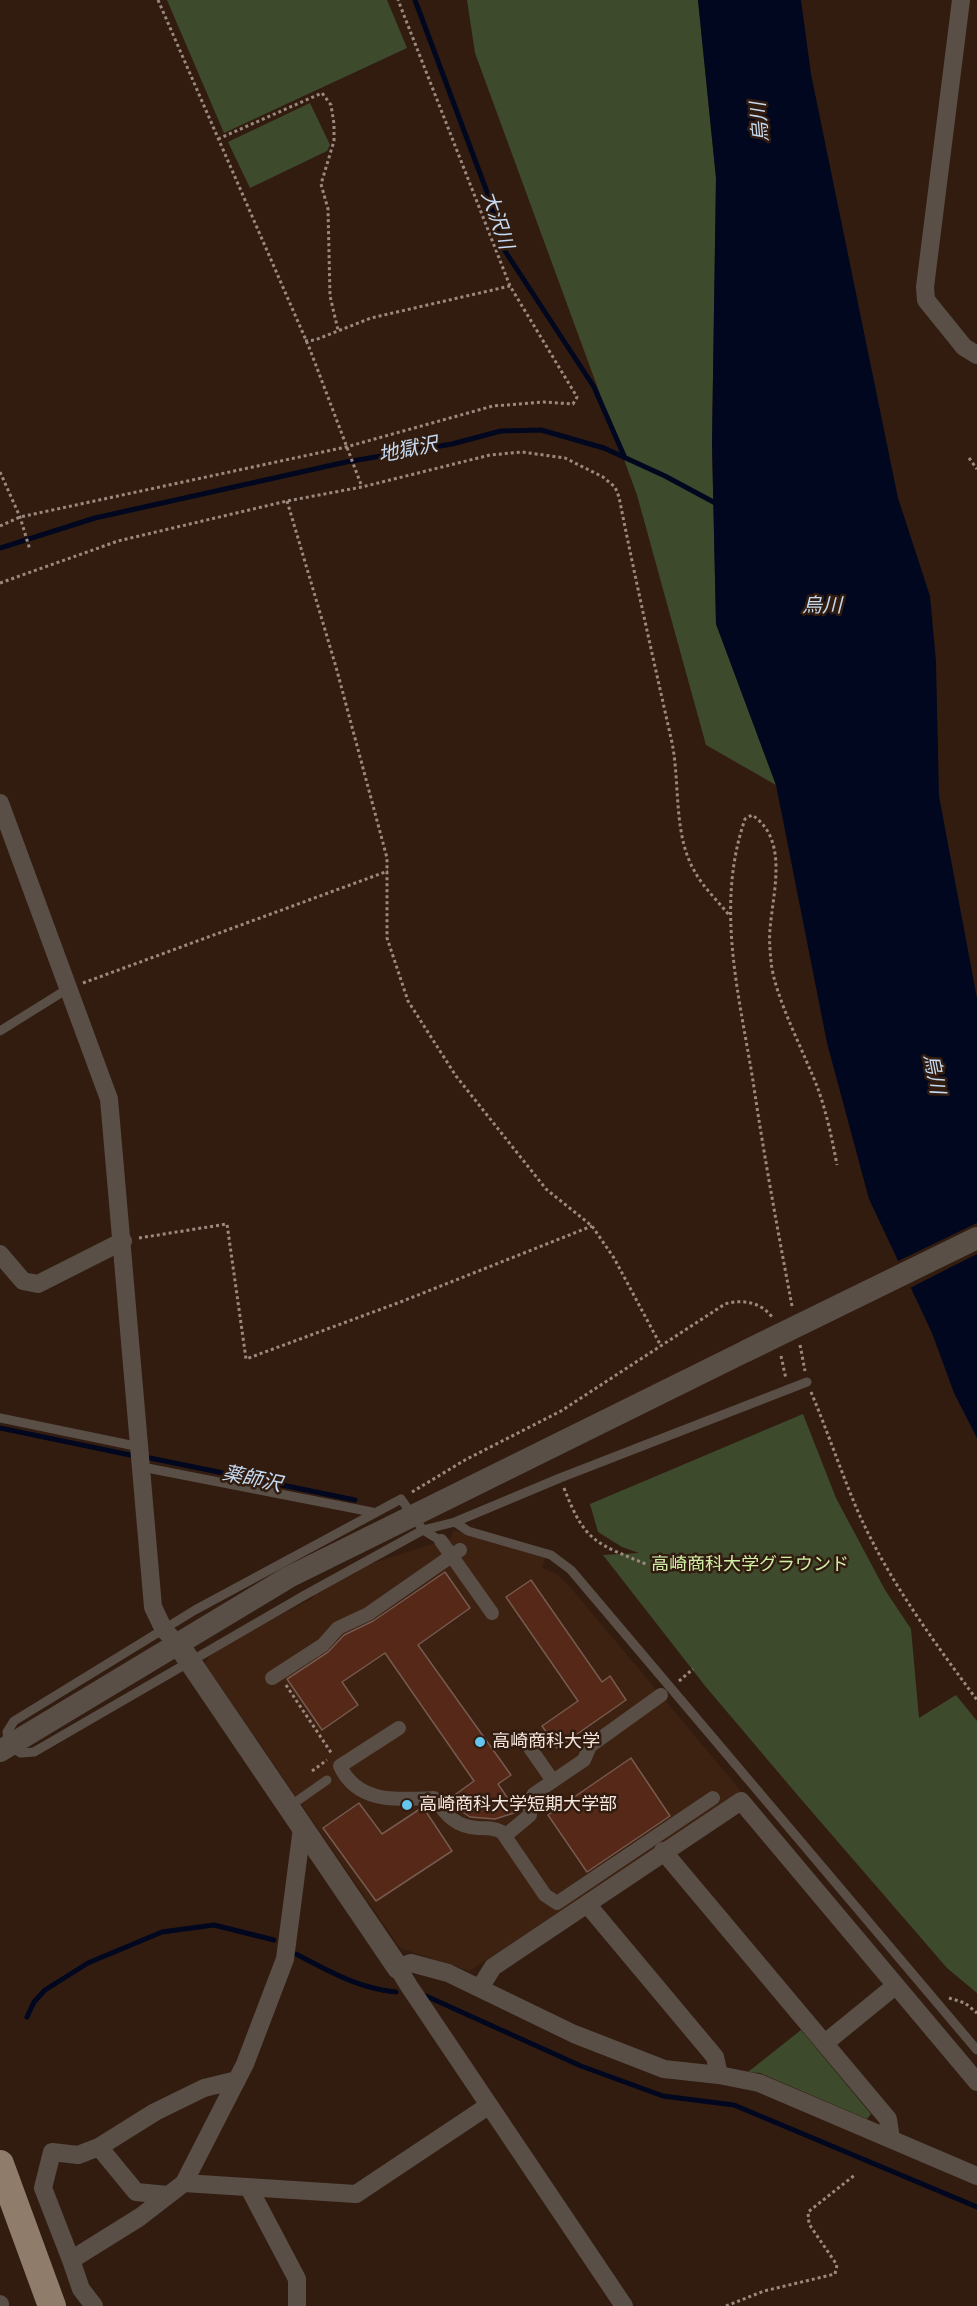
<!DOCTYPE html>
<html>
<head>
<meta charset="utf-8">
<style>
	body { margin:0 }
	canvas { display:block; background:#321c10 }
</style>
</head>
<body>
<canvas width="977" height="2306"></canvas>
<script>
const c = document.querySelector('canvas').getContext('2d');
c.lineJoin = 'round';
function paint(path, color) { c.fillStyle = color; c.fill(path, 'evenodd'); }
function strokePath(path, color, width, dash) { c.strokeStyle = color; c.lineWidth = width; c.lineCap = dash ? 'butt' : 'round'; c.setLineDash(dash || []); c.stroke(path); }
function write(font, color, halo, rows, align = 'center') {
  c.font = font + ' Inter,"Noto Sans JP",sans-serif'; c.lineWidth = 5; c.setLineDash([]); c.textBaseline = 'middle'; c.strokeStyle = halo; c.fillStyle = color; for (const [text, x, y, turn = 0] of rows) {
    c.save(); c.translate(x, y); c.rotate((+turn || 0) * Math.PI / 180); c.textAlign = isNaN(turn) ? turn : align; if (halo) c.strokeText(text, 0, 0); c.fillText(text, 0, 0); c.restore();
  }
}
const built = new Path2D(`
	M453,1530L545,1558L542,1568L557,1574L570,1587L741,1791L549,1920L469,1971L400,1948L205,1664L211,1652L313,1598L316,1589L361,1567L451,1538Z`);
const green = new Path2D(`
	M167,0H387L407,48L224,133Z
	M467,0H698L716,178L712,443L716,624L776,785L706,745L637,495L475,53Z
	M310,103L330,145L327,151L250,188L228,142Z
	M803,1414L836,1498L885,1590L911,1629L919,1718L956,1695L977,1721V1993L947,1968L800,1798L706,1687L603,1555L639,1553L622,1547L598,1532L590,1504Z
	M801,2030L871,2114L867,2119L760,2073L748,2072Z`);
const water = new Path2D(`
	M698,0H801L811,74L898,498L930,596L936,661L939,796L977,998V1438L954,1393L932,1333L869,1199L827,1043L776,785L716,624L712,443L716,178Z`);
const pier = new Path2D(`
	M977,1223V1254L908,1289L896,1262Z`);
const stream = new Path2D(`
	M415,0L487,192L505,251L594,387L625,458
	M0,548L95,518L346,462L452,444L501,431L541,430L604,448L665,476L719,505
	M0,1428L130,1455
	M150,1458L355,1500
	M296,1954C328,1971 360,1989 396,1992
	M426,1996L581,2066L663,2096L734,2105L977,2207
	M27,2017L34,2002L45,1990L88,1963L162,1932L214,1925L274,1940`);
const building = new Path2D(`
	M445,1572L470,1608L418,1645L511,1775L498,1784L517,1812L495,1819L470,1817L455,1807L449,1799L474,1781L385,1653L342,1682L358,1705L322,1730L287,1679L328,1652L344,1635L373,1621Z
	M531,1580L602,1682L610,1676L626,1700L557,1748L542,1726L578,1701L506,1597Z
	M631,1758L670,1816L587,1872L548,1815Z
	M359,1803L382,1834L423,1807L452,1851L376,1901L323,1828Z`);
const path = new Path2D(`
	M158,0L309,347L362,487
	M218,139L322,93L331,105L334,124V141L321,184L328,209L330,296L338,330
	M305,341L315,340L371,318L510,286
	M969,458L977,469
	M0,472L20,517L30,550
	M287,501L336,667L387,858V938L408,1001L456,1076L546,1189L592,1226L614,1258L661,1346
	M0,526L20,517L346,447L493,406L544,402L573,404L577,397L510,286L398,0
	M0,583L118,541L287,501L362,487L490,455L522,452L565,458L603,477L615,487L619,497C635,578 653,658 671,738C681,781 672,833 695,872C703,887 718,901 729,915
	M83,983L388,871
	M139,1238L227,1224L246,1359L403,1301L592,1226
	M792,1306C778,1232 764,1156 753,1081C739,994 715,906 745,819L752,815C789,839 773,892 770,929C769,940 770,951 771,961C774,996 805,1054 818,1089C827,1114 832,1139 837,1165
	M800,1345L805,1371
	M781,1356L786,1379
	M811,1392C827,1430 840,1469 856,1507C886,1577 932,1639 977,1700
	M564,1488C585,1543 596,1543 648,1565
	M412,1492L465,1460L561,1411L725,1304C742,1299 761,1302 772,1317
	M679,1681L693,1669
	M286,1685L332,1754
	M312,1771L327,1760
	M949,1998L965,2003L977,2013
	M726,2306L764,2291L835,2274L837,2265L809,2224L808,2212L856,2174`);
const service = new Path2D(`
	M0,1031L69,988
	M0,1418L140,1447
	M142,1467L372,1512
	M455,1522L468,1531L551,1555L571,1570L977,2050
	M441,1541L423,1530L401,1499L195,1610L14,1721L7,1732L9,1746L21,1753L34,1752L305,1595L423,1530L455,1522L560,1478L807,1382
	M290,1806L327,1780`);
const pedestrian = new Path2D(`
	M441,1541L492,1613
	M272,1678L323,1645L338,1628L368,1614L460,1550
	M399,1728L340,1766C358,1805 400,1799 434,1798C446,1815 456,1827 478,1828C487,1828 494,1828 502,1832L545,1895L557,1903L713,1798
	M530,1748L553,1781
	M506,1835L530,1815V1800L534,1794L584,1760L590,1746L661,1695`);
const minor = new Path2D(`
	M961,0L925,287L926,300L964,347L977,355
	M0,803L109,1099L153,1607L164,1630L178,1644
	M0,1254L23,1281L38,1284L123,1241
	M663,1851L888,2119L891,2139
	M587,1904L715,2057L719,2075
	M480,1988L493,1967L741,1801L977,2082
	M825,2043L895,1986
	M99,2147L136,2192L168,2195
	M184,2183L356,2194L488,2106
	M249,2188L297,2279V2306
	M71,2260L43,2188L52,2152L78,2155L99,2147L155,2112L204,2088L237,2080
	M0,2304V2306
	M94,2306L81,2289L71,2260L140,2217L184,2183L245,2064L285,1959L302,1828
	M624,2306L409,1986L398,1968L411,1963L448,1973L574,2034L664,2069L719,2075L759,2083L977,2176`);
const tertiary = new Path2D(`
	M178,1644L398,1968
	M0,1751L289,1577L746,1351`);
const primary = new Path2D(`
	M0,2164L52,2306`);
const tertiaryBridge = new Path2D(`
	M746,1351L977,1238`);
const markers = [
	[480,1742,6,"#64c5ee"],
	[407,1805,6,"#64c5ee"]
];
const parkNames = [
	["高崎商科大学グラウンド",750,1565]
];
const poiNames = [
	["高崎商科大学",492,1742],
	["高崎商科大学短期大学部",419,1805]
];
const waterNames = [
	["烏川",760,122,-95],
	["大沢川",497,220,71],
	["地獄沢",408,450,-11],
	["烏川",822,606],
	["烏川",934,1074,79],
	["薬師沢",252,1479,12]
];
paint(built, '#3d2111');
paint(green, '#3d4a2c');
paint(water, '#00071e');
paint(pier, '#321c10');
strokePath(stream, '#00071e', 5);
paint(building, '#552818');
strokePath(building, '#765a50', 1.5);
strokePath(path, '#9b887f', 3, [3, 3]);
strokePath(service, '#594f47', 9);
strokePath(pedestrian, '#594f47', 14);
strokePath(minor, '#594f47', 18);
strokePath(tertiary, '#594f47', 22);
strokePath(primary, '#907c6b', 28);
strokePath(tertiaryBridge, '#594f47', 22);
for (const [x, y, r, color] of markers) { const dot = new Path2D(); dot.arc(x, y, r, 0, 2 * Math.PI); c.fillStyle = color; c.fill(dot); strokePath(dot, '#321c10', 2); }
write('18px', '#d0f0a6', '#321c10', parkNames);
write('18px', '#f4e5dd', '#321c10', poiNames, 'left');
write('italic 20px', '#c4dbf3', '#321c10', waterNames);
</script>
</body>
</html>
